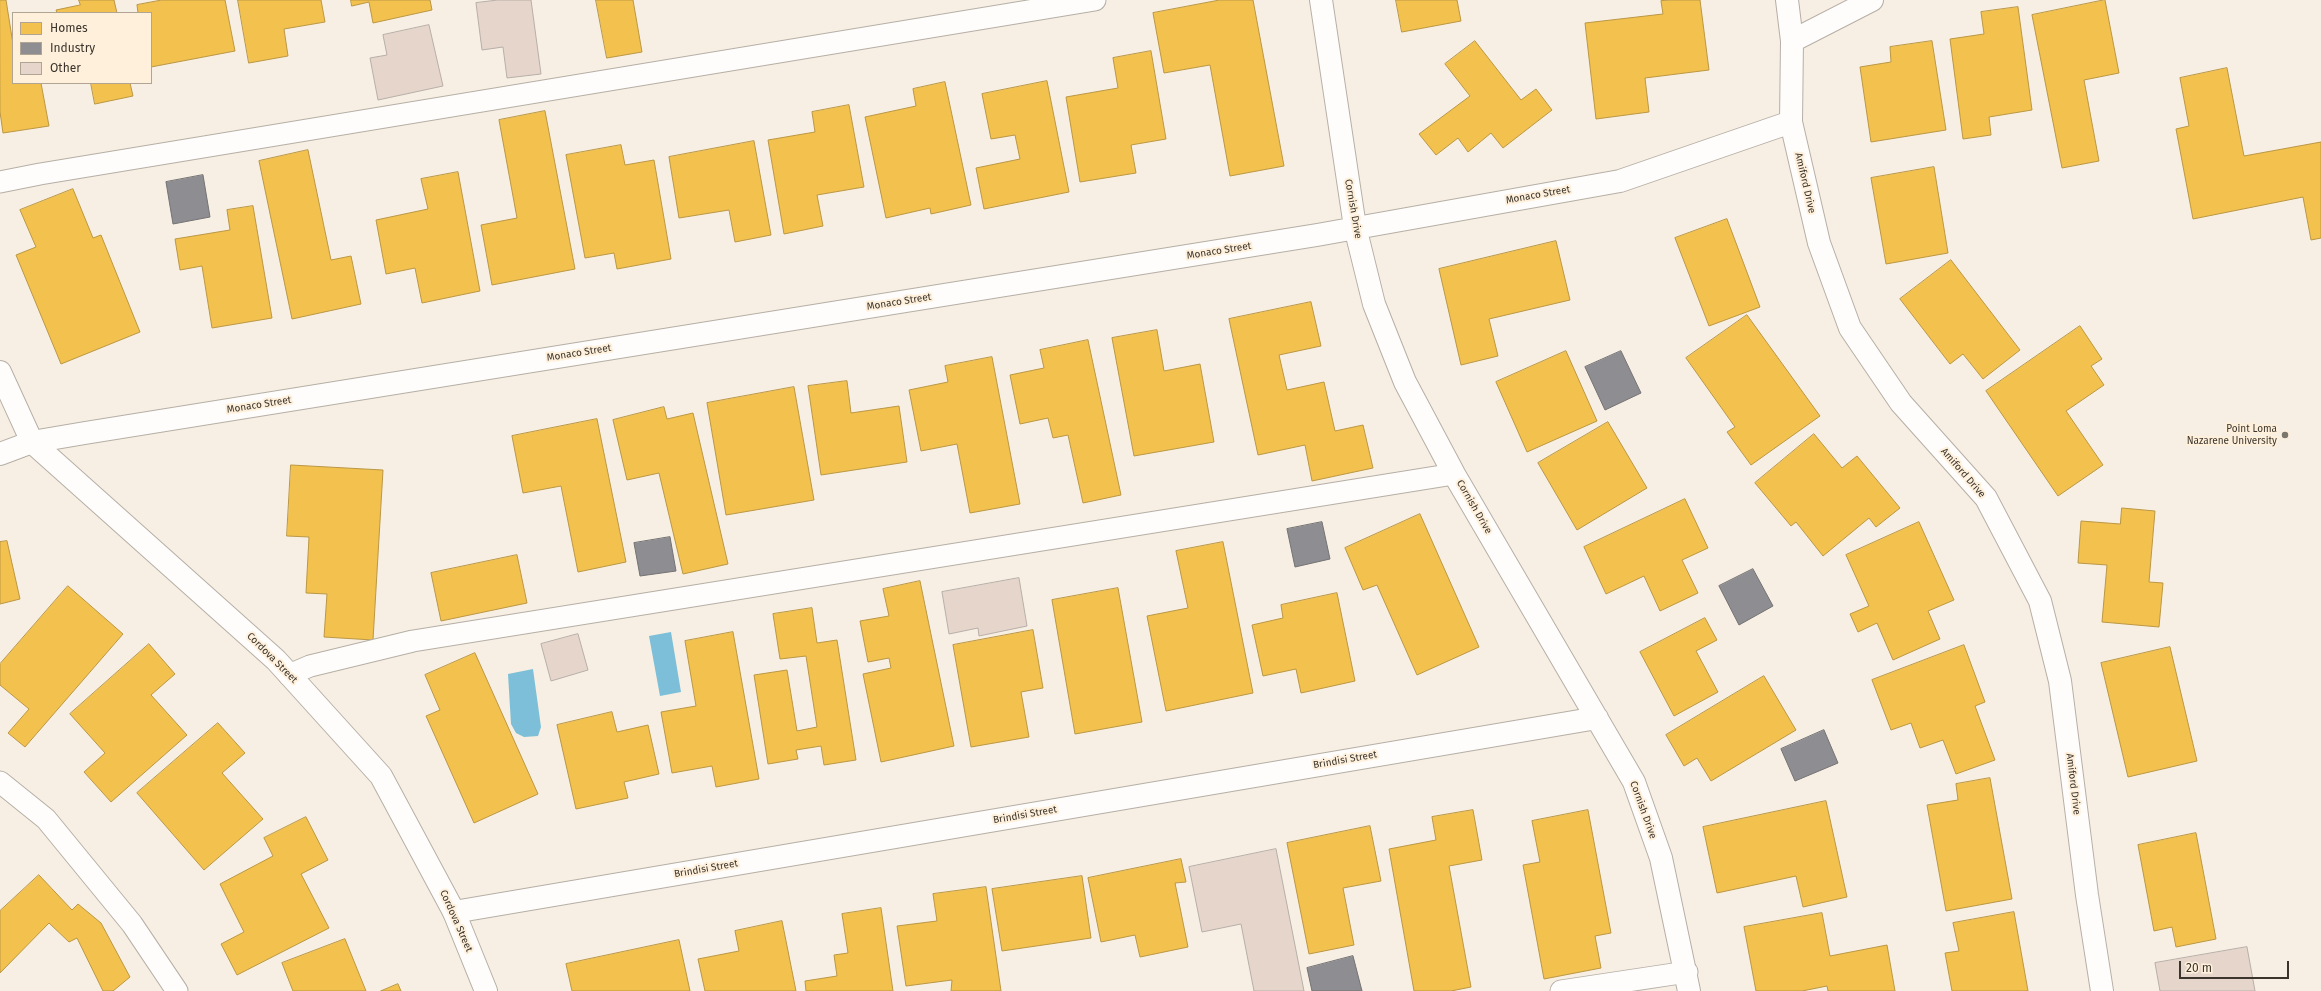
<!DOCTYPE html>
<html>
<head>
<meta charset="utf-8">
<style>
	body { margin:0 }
	#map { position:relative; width:2321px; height:991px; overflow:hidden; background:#f7efe3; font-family:"Fira Sans",sans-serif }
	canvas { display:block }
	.legend { position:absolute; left:12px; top:12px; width:140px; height:72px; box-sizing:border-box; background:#fff0db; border:1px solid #b0a595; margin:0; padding:5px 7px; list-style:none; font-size:12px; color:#3a342c }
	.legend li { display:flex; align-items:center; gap:8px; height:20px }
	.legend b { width:20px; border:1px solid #b0a595 }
	.scale { position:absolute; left:2179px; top:961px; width:110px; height:18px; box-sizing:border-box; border:2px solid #3a342c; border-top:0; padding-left:5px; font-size:12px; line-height:14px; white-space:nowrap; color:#3a342c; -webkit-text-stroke:3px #fff0db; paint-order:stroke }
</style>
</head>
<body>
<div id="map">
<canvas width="2321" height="991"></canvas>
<ul class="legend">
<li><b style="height:11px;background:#f2c14e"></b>Homes</li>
<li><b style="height:11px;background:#8d8d92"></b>Industry</li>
<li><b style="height:11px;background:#e5d5ca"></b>Other</li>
</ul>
<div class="scale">20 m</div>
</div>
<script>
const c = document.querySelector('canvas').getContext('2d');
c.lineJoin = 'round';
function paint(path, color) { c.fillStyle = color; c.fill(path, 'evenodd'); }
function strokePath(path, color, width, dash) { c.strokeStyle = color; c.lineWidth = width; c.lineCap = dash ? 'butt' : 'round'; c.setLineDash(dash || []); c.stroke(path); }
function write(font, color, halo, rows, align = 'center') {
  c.font = font + ' "Fira Sans",sans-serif'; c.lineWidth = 4; c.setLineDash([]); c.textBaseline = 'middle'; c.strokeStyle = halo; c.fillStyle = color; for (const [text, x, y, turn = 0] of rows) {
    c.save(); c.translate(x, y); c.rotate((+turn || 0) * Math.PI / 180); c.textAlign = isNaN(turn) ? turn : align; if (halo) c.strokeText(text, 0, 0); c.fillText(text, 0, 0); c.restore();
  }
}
const water = new Path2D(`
	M671,632L681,692L660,696L649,636Z
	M533,669L541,727L538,736L524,737L516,733L511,724L508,674Z`);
const homes = new Path2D(`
	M0,0H6L13,44V83H41L49,126L3,133L0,112Z
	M79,0H114L117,13H57L56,10L80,5Z
	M162,0H225L235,51L151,67V13H138L137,5Z
	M238,0H321L325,22L284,29L288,56L249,63Z
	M351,0H430L432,10L373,23L369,2L352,6Z
	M596,0H633L642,52L607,58Z
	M1220,0H1253L1284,166L1230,176L1210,65L1164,73L1153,13Z
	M1396,0H1457L1461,21L1402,32Z
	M1671,0H1700L1709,70L1645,78L1649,112L1596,119L1585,23L1663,14L1661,1Z
	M2105,0L2119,73L2084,80L2099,161L2062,168L2032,15Z
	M2018,7L2032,110L1989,117L1991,135L1963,139L1950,39L1984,34L1981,12Z
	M1475,41L1521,100L1536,89L1552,110L1503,148L1491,133L1468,152L1458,138L1436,155L1419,134L1470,96L1445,64Z
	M1932,41L1946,130L1871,142L1860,67L1891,62L1890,47Z
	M1151,51L1166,139L1131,145L1136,173L1080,182L1066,97L1118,88L1113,58Z
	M2227,68L2244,156L2321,142V238L2311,240L2303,197L2193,219L2176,129L2189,126L2180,78Z
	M1047,81L1069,192L984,209L976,168L1020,159L1015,135L991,139L982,94Z
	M945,82L971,205L931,214L930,208L886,218L865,117L916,106L913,89Z
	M91,83H130L133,96L95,104Z
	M849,105L864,187L817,195L823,226L784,234L768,140L815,132L812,112Z
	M545,111L575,269L492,285L481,225L517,218L499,120Z
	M754,141L771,235L735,242L729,210L679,218L669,157Z
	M621,145L625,165L654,160L671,259L617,269L614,253L585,258L566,155Z
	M308,150L331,260L351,256L361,304L292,319L259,161Z
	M1934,167L1948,253L1886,264L1871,178Z
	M458,172L480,291L422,303L415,268L386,274L376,220L428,209L421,179Z
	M73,189L93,238L101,235L140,332L61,364L16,255L36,247L20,210Z
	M253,206L272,318L212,328L202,266L180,270L175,239L230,230L227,210Z
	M1727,219L1760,307L1709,326L1675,238Z
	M1556,241L1570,300L1489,319L1498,356L1461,365L1439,269Z
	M1951,260L2020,350L1983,379L1963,354L1950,364L1900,299Z
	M1311,302L1321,346L1279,355L1287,390L1324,382L1335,431L1363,425L1373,468L1312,481L1305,445L1258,455L1229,319Z
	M1747,315L1820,416L1751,465L1727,432L1735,427L1686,358Z
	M2080,326L2102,359L2091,366L2104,385L2066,411L2103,465L2058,496L1986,391Z
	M1157,330L1164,371L1200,364L1214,442L1134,456L1112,338Z
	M1088,340L1121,495L1083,503L1068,435L1053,438L1048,418L1020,424L1010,375L1044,368L1040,350Z
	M1566,351L1597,421L1527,452L1496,382Z
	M992,357L1020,504L970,513L957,444L921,451L909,390L948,382L945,366Z
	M847,381L851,413L899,406L907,462L821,475L808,386Z
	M794,387L814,500L726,515L707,403Z
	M664,407L667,419L693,413L728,564L683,574L659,473L627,480L613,420Z
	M597,419L626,562L578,572L561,486L523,493L512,436Z
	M1608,422L1647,488L1577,530L1538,463Z
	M1814,434L1842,468L1857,456L1900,508L1876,527L1869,518L1823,556L1796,522L1791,526L1755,483Z
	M291,465L383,470L373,640L324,637L327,594L306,593L309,537L287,536Z
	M1685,499L1708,548L1682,560L1698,593L1660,611L1644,576L1606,594L1584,547Z
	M2122,508L2155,511L2149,582L2163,583L2159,627L2102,622L2107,565L2078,563L2081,521L2120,524Z
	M1420,514L1479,647L1417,675L1377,585L1363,590L1345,548Z
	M1919,522L1954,600L1928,611L1940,639L1893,660L1877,623L1858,632L1850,614L1869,606L1846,555Z
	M7,541L20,599L0,604V542Z
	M1223,542L1253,693L1166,711L1147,616L1188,608L1176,551Z
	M517,555L527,603L441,621L431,573Z
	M920,581L954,746L881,762L863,674L891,668L889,658L868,662L860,621L889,616L883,589Z
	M68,586L123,634L25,747L8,733L29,709L0,685V664Z
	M1118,588L1142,722L1075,734L1052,600Z
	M1337,593L1355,681L1301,693L1296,669L1263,676L1252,625L1283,618L1281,605Z
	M812,608L817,643L837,640L856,760L824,765L821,746L796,750L798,759L768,764L754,675L787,670L797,731L817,727L806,656L780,659L773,614Z
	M1705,618L1717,640L1696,651L1718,692L1674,716L1640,652Z
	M1033,630L1043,688L1021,692L1029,737L971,747L953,645Z
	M733,632L759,779L716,787L712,766L672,773L661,712L696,706L685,641Z
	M149,644L175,674L151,695L187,735L111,802L84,772L105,753L70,714Z
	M1964,645L1985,702L1975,706L1995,760L1956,774L1943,740L1920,748L1911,723L1891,730L1872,680Z
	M2170,647L2197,761L2128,777L2101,663Z
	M475,653L538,794L474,823L426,716L440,710L425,675Z
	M1764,676L1796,730L1711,781L1697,758L1684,766L1666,735Z
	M612,712L617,732L648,725L659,774L624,782L628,798L576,809L557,725Z
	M218,723L245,753L222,773L263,819L204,870L137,793Z
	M1990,778L2012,899L1946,911L1927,805L1958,800L1956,784Z
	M1826,801L1847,897L1803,907L1796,876L1717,893L1703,827Z
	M1473,810L1482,860L1449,866L1471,987L1451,991H1414L1389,849L1436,840L1432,817Z
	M1588,810L1611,933L1595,936L1601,968L1544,979L1523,865L1540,862L1532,821Z
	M306,817L328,860L301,874L329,928L237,975L221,944L244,932L220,884L273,856L264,838Z
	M1370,826L1381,881L1343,888L1354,945L1309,954L1287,843Z
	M2196,833L2216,939L2176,947L2172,927L2154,931L2138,845Z
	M1181,859L1186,882L1175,883L1188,947L1140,957L1135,935L1101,942L1088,878Z
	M39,875L72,910L78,904L101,923L130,977L113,991H103L77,938L69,942L49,923L0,973V911Z
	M1082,876L1091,938L1002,951L992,889Z
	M986,887L1001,991H951L952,980L906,986L897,926L937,921L933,894Z
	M881,908L893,991H806L805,981L837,976L834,955L848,953L842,914Z
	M2014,912L2028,991H1952L1945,953L1959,951L1953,923Z
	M1822,913L1830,956L1887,945L1895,991H1828L1827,986L1802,991H1756L1744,927Z
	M782,921L796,991H705L698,959L739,951L735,931Z
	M345,939L366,991H293L282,963Z
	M679,940L690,991H572L566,964Z
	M398,984L401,991H381Z`);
const industry = new Path2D(`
	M203,175L210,217L173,224L166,182Z
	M1621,351L1641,393L1605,410L1585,367Z
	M1322,522L1330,559L1295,567L1287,529Z
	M670,537L676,571L640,576L634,543Z
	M1753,569L1773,606L1739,625L1719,586Z
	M1824,730L1838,763L1795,781L1781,749Z
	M1353,956L1362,991H1312L1307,968Z`);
const building = new Path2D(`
	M498,0H531L541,74L507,78L503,47L482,50L476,3Z
	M429,25L443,86L378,100L370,58L387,55L383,35Z
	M1019,578L1027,626L979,636L978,628L949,634L942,592Z
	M578,634L588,670L551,681L541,644Z
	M1276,849L1304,991H1254L1241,924L1202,932L1189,867Z
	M2247,947L2255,991H2160L2155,963Z`);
const lane = new Path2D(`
	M0,182L40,174L1095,0
	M289,675L310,666L413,641L1454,474
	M0,782L46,819L132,924L177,991
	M1561,991L1687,972`);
const street = new Path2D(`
	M1321,0L1355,227L1374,304L1405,382L1454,474L1634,782L1661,858L1689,991
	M1787,0L1792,41L1791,122L1819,243L1850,328L1901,403L1986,498L2040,601L2060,681L2087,895L2102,991
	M1792,41L1872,0
	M0,454L32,442L85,433L1317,235L1620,181L1791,122
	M454,912L1597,718`);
const secondary = new Path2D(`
	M0,372L32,442L276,660L381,776L454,912L486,991`);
const markers = [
	[2285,435,4,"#7c756c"]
];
const streetNames = [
	["Amiford Drive",1805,183,77],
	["Monaco Street",1538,195,-10],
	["Cornish Drive",1353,209,80],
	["Monaco Street",1219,251,-9],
	["Monaco Street",899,302,-9],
	["Monaco Street",579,353,-9],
	["Monaco Street",259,405,-9],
	["Amiford Drive",1963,473,49],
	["Cornish Drive",1474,507,60],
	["Cordova Street",272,658,45],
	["Brindisi Street",1345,760,-10],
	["Amiford Drive",2073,784,83],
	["Cornish Drive",1643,810,70],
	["Brindisi Street",1025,815,-10],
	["Brindisi Street",706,869,-10],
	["Cordova Street",456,921,66]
];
const poiNames = [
	["Point Loma",2277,429],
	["Nazarene University",2277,441]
];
paint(water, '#7dbfd8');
paint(homes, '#f2c14e');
strokePath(homes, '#bb9744', 1);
paint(industry, '#8d8d92');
strokePath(industry, '#747273', 1);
paint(building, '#e5d5ca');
strokePath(building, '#b7afa8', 1);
strokePath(lane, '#b6afa6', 23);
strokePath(street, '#b6afa6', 24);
strokePath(secondary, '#b6afa6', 24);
strokePath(lane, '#fefdfb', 21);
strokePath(street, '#fefdfb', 22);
strokePath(secondary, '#fefdfb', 22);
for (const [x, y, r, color] of markers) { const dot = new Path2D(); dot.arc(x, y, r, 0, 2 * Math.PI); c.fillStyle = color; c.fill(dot); strokePath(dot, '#fff0db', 1.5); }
write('10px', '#3a342c', '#fff0db', streetNames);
write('10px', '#3a342c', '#fff0db', poiNames, 'right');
</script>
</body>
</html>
